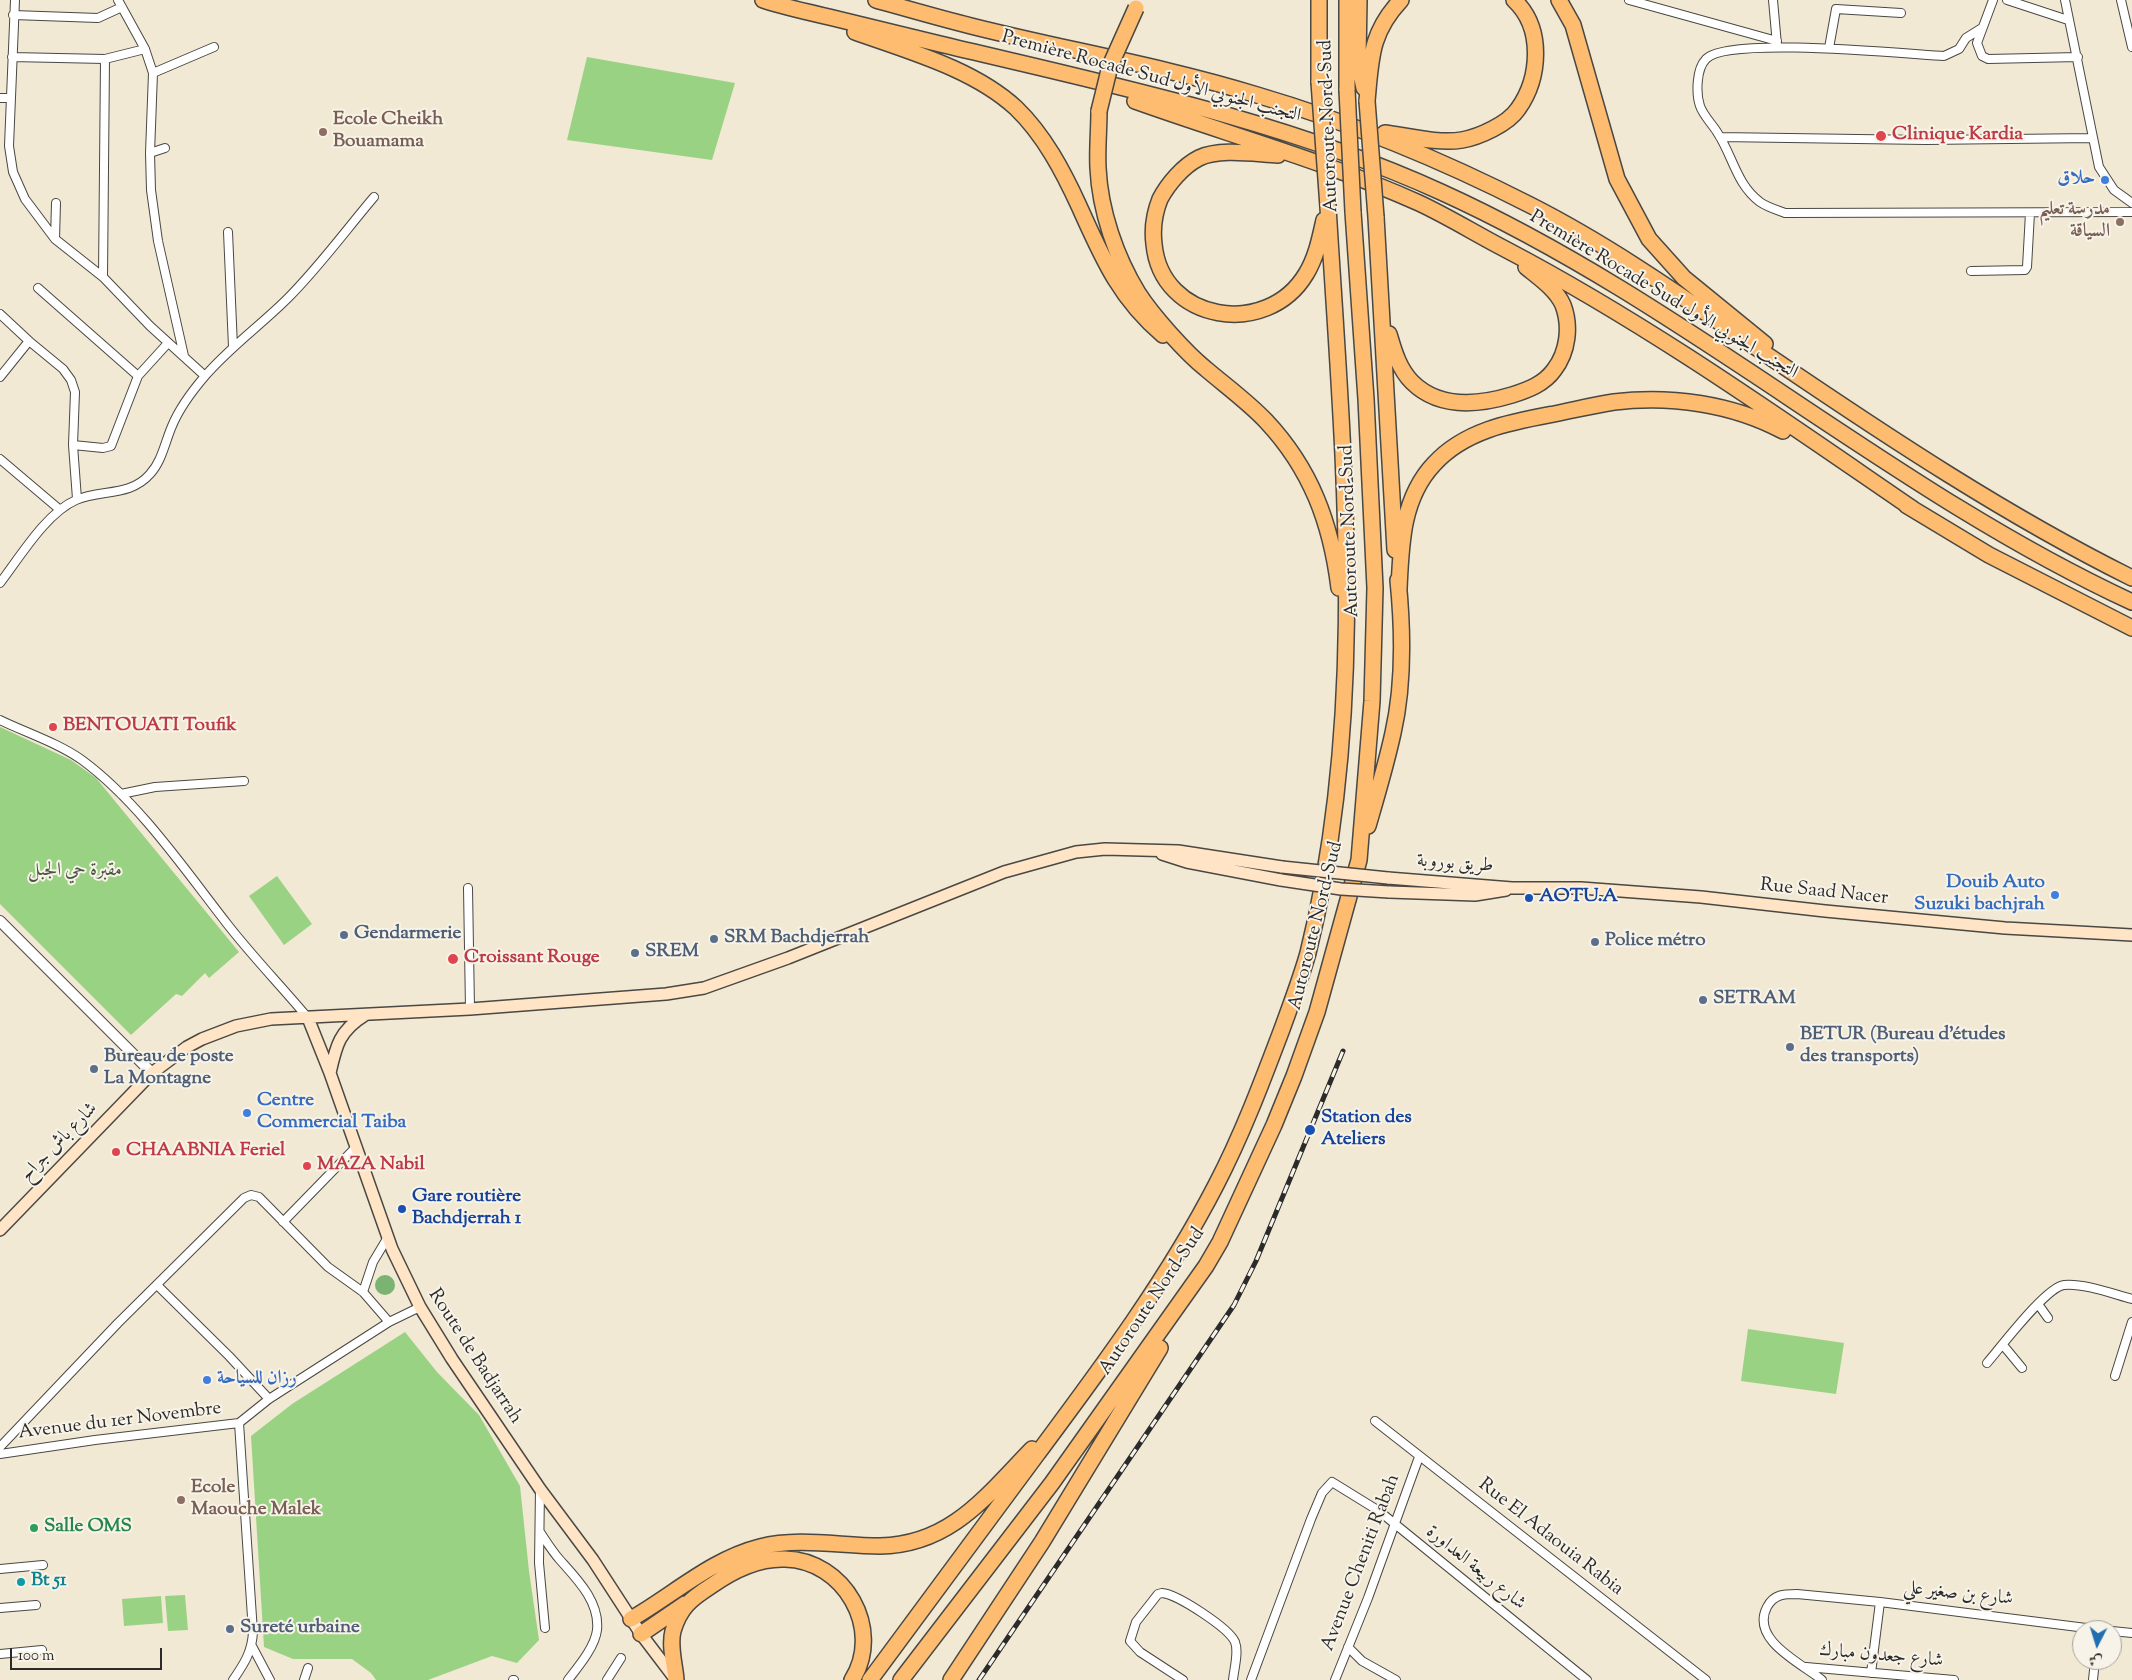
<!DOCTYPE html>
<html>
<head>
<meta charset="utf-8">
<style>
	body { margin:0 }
	#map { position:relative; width:2132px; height:1680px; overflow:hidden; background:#f1e9d3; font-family:"Sorts Mill Goudy",Amiri,serif }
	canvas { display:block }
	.north { position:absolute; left:2072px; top:1620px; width:50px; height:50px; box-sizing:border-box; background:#f7f3e8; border:1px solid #a5a39c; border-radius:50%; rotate:185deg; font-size:14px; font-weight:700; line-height:20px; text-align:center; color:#2b2b2b }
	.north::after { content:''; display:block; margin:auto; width:18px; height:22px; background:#1f6fb2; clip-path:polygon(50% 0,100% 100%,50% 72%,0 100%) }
	.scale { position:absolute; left:10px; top:1648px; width:152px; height:22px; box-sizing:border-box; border:2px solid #2b2b2b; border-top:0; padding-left:6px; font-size:15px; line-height:18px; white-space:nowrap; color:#2b2b2b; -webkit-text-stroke:4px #f7f3e8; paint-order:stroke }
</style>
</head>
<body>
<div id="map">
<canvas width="2132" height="1680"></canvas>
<div class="north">ش</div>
<div class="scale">100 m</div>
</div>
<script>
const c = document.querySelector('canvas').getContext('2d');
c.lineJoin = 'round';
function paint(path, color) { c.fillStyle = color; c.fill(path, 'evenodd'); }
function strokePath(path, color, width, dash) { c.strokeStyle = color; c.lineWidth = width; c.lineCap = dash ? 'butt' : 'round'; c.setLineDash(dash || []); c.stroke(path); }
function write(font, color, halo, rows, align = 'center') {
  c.font = font + ' "Sorts Mill Goudy",Amiri,serif'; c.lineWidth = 4; c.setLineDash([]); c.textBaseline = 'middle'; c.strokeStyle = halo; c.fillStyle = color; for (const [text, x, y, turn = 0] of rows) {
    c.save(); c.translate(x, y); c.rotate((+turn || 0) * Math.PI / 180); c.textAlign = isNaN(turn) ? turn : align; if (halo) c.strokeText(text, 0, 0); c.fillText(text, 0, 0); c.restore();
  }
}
const green = new Path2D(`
	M587,57L735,83L712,160L567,140Z
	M0,727L71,760L96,778L239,952L209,978L205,973L182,996L176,994L131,1035L0,904Z
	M277,876L312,924L284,945L249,896Z
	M1748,1329L1844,1343L1836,1394L1741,1381Z
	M405,1332L437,1372L479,1415L520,1486L529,1571L539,1640L517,1663L492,1656L428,1680H376L371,1673L352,1659H293L264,1647L251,1436L292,1404Z
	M185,1595L188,1630L168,1631L165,1596Z
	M161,1596L163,1623L124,1626L122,1599Z`);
const forest = new Path2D(`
	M375 1285a10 10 0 1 1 20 0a10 10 0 1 1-20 0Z`);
const minor = new Path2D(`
	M15,0L9,146L13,172L25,199L55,239L103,277L150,326L205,376
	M118,0L145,49L153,73L150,153L151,190L158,241L184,356
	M1629,0L1777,41
	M1773,0L1777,45
	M1993,0L1977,43L1982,56L1988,59L2078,57
	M2007,0L2068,20
	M2065,0L2099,167L2114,190L2132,203
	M2121,0L2132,47
	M13,15L98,18L122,7
	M1982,28L1966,38L1959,49L1944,56C1907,54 1726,36 1706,59C1696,69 1696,94 1700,106C1703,115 1712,124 1717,132C1733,156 1736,184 1760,202C1767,207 1777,210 1785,213L2132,212
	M1829,48L1836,9L1901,13
	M12,57L105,59L145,49
	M153,73L214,47
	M0,98H10
	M1720,137L1926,140L2092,138
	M150,153L165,148
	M228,232L233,347
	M55,239L56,203
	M1971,271L2025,270L2027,267L2030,213
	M103,277L105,59
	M38,288L138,376
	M0,314L29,341L0,377
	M29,341L63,369L71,380L75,392L73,445L77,499
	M73,445L103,448L111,446L138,376L168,343
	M0,459L59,509
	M0,583C20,557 46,513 76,500C101,489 130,497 150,474C162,461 165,442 172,426C179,409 193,390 205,376C230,347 261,325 288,298C319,267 346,230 374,197
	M0,720C27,733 58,743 82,760C139,802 185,870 228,925C253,957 282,987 308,1018
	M121,794L155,787L244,781
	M468,888L470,1009
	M283,1222L357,1146
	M157,1285L229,1356L269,1399
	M363,1292L373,1262L388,1237
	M2038,1304L2048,1318
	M2003,1345L2022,1368
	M1987,1363C2001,1347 2046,1287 2064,1285C2084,1283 2113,1294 2132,1299
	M2115,1376L2132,1322
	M1375,1421L1706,1680
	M0,1447L118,1323L244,1198L251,1195L259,1197L328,1267L363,1292L389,1322
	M0,1454L95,1440L239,1423L269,1399L389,1322L420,1307
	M540,1489L539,1563L545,1628
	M540,1532C546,1541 552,1551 560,1560C577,1579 600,1602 597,1630C595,1647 578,1667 568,1680
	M0,1569L43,1565
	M0,1608L36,1605
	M2112,1631L2132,1633
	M252,1646L270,1680
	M1348,1647L1362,1661L1396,1680
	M0,1654L42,1650
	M1806,1667L1954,1680
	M1871,1673L1880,1602L2102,1630
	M233,1680C244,1664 252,1652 253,1632L239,1423
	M304,1680L308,1668
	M513,1680H514
	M607,1680L621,1658
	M1183,1680L1140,1652L1130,1641L1136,1622L1158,1594L1162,1593C1177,1594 1229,1628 1235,1642C1239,1652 1234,1669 1233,1680
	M1251,1680L1311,1519L1322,1493L1332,1482L1379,1511L1587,1680
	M1335,1680L1368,1598L1419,1457
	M1822,1680C1801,1663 1750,1640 1767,1607C1774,1594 1784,1594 1797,1594L1880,1602
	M2093,1680L2095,1660`);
const tertiary = new Path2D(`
	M0,921L152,1073`);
const secondary = new Path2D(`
	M1162,854L1187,862L1281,880
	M1388,878L1512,888H1581L1701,897L1825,911L2005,928L2132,935
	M1389,892L1475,895L1506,890
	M308,1018L330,1073L392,1249L420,1307L452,1359L540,1489L593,1560L641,1634L676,1680
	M330,1073C336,1046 339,1031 365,1015
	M0,1230L152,1073L187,1047L202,1039L236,1026L271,1019L470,1009L666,994L704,988L788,958L1004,872L1076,852L1105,849L1178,851L1282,867`);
const motorway = new Path2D(`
	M763,0C784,7 807,12 829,17C866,26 903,35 940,44C1108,84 1283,120 1441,192C1686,303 1888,489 2132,602
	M876,0C908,9 939,18 971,26C1066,50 1163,66 1257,95C1352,123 1442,160 1530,205C1615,248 1694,305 1773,359C1888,437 2007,516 2132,578
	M1319,0V82
	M1347,0V90
	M1359,0L1358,60L1364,88
	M1559,0L1573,25L1617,179L1649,239L1684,278L1765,344
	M855,32C908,51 974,69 1016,108C1044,135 1063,171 1079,206C1102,257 1119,298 1163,335
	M1135,101C1230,135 1328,162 1419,203C1449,217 1476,234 1505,249C1648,324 1780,418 1913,509
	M1367,101C1371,59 1370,33 1401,0
	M1099,111C1099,130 1097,149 1098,168C1100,211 1116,257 1138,293C1152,315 1186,353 1206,369C1226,386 1248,402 1266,421C1311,469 1331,523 1339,588
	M1385,133C1408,136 1439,144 1462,140C1479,137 1508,124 1518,109C1540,78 1544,28 1514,0
	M1278,155C1255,154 1220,148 1199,158C1183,166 1168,184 1160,199C1154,214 1152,228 1154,244C1161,322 1267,339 1306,274C1316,258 1320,238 1324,220
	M1376,217L1395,550
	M1389,334C1394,351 1399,369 1412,382C1439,409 1479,405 1512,395C1528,390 1544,384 1554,370C1568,352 1571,326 1563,305C1556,289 1538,277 1526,267
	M1906,505L1989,555L2132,628
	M1399,589C1401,544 1402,498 1434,464C1465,430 1511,422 1554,414C1574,410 1594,405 1614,402C1670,395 1733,404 1783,431
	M1368,826C1377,795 1386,765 1393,733C1404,685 1403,630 1398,580
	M631,1619C673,1595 712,1559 760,1547C799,1537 840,1546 880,1546C951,1545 987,1495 1032,1449
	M641,1634L685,1604
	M676,1680C675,1665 669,1646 673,1631C680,1607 691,1599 711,1586C732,1571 758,1558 785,1559C844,1560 884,1629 852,1680
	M870,1680C926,1604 982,1529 1038,1453C1102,1367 1167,1280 1216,1185C1242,1135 1262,1082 1282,1029C1291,1004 1301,978 1308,953C1369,708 1343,455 1328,207
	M901,1680L1052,1483L1206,1266L1220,1242L1274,1125L1294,1076L1317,1012L1359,860L1372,701L1375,588L1366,399L1353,212
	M951,1680L1042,1542L1160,1348`);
const rail = new Path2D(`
	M979,1680L1234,1305L1256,1261L1343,1051`);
const secondaryBridge = new Path2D(`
	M1282,867L1388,878
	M1281,880L1341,889L1389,892`);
const motorwayBridge = new Path2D(`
	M1319,82L1328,207
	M1347,90L1353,212
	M1367,101L1376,217
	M1099,111L1110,66L1136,8`);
const markers = [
	[323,132,5,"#8d6e63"],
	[1881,136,6,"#e0444e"],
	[2105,180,5,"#3f7fe0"],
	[2120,222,5,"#8d6e63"],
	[53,727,5,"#e0444e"],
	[2055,895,5,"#3f7fe0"],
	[1529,898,5,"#1a4fb4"],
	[344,935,5,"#5c6f8a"],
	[714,939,5,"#5c6f8a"],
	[1595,942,5,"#5c6f8a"],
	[635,953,5,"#5c6f8a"],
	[453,959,6,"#e0444e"],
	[1703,1000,5,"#5c6f8a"],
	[1790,1047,5,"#5c6f8a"],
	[94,1069,5,"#5c6f8a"],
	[247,1113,5,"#3f7fe0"],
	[1310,1130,6,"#1a4fb4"],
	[116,1152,5,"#e0444e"],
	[307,1166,5,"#e0444e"],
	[402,1209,5,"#1a4fb4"],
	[207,1380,5,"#3f7fe0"],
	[181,1500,5,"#8d6e63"],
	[34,1528,5,"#2e9e5b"],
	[21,1582,5,"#0f9aa8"],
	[230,1629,5,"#5c6f8a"]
];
const streetNames = [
	["Première Rocade Sud التجنب الجنوبي الأول",1151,78,15],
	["Autoroute Nord-Sud",1330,126,-92],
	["Première Rocade Sud التجنب الجنوبي الأول",1663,296,31],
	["Autoroute Nord-Sud",1351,531,-92],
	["طريق بوروبة",1455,865,4],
	["Rue Saad Nacer",1824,893,6],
	["Autoroute Nord-Sud",1317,926,-76],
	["شارع باش جراح",60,1143,-46],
	["Autoroute Nord-Sud",1153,1302,-56],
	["Route de Badjarrah",474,1357,57],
	["Avenue du 1er Novembre",120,1422,-7],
	["Rue El Adaouia Rabia",1550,1538,38],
	["Avenue Cheniti Rabah",1362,1563,-69],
	["شارع ربيعة العداورة",1475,1569,39],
	["شارع بن صغير علي",1958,1595,6],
	["شارع جعدون مبارك",1881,1657,5]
];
const educationNames = [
	["Ecole Cheikh",333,121],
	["Bouamama",333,143],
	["مدرسة تعليم",2110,211,"right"],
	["السياقة",2110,233,"right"],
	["Ecole",191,1489],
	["Maouche Malek",191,1511]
];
const healthNames = [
	["Clinique Kardia",1892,136],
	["BENTOUATI Toufik",63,727],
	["Croissant Rouge",464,959],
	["CHAABNIA Feriel",126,1152],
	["MAZA Nabil",317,1166]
];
const shopNames = [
	["حلاق",2095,180],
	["Douib Auto",2045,884],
	["Suzuki bachjrah",2045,906],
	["Centre",257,1102,"left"],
	["Commercial Taiba",257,1124,"left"],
	["رزان للسياحة",217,1380,"left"]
];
const parkNames = [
	["مقبرة حي الجبل",75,872]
];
const transitNames = [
	["AOTU.A",1539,898],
	["Station des",1321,1119],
	["Ateliers",1321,1141],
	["Gare routière",412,1198],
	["Bachdjerrah 1",412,1220]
];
const serviceNames = [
	["Gendarmerie",354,935],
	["SRM Bachdjerrah",724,939],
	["Police métro",1605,942],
	["SREM",645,953],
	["SETRAM",1713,1000],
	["BETUR (Bureau d'études",1800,1036],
	["des transports)",1800,1058],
	["Bureau de poste",104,1058],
	["La Montagne",104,1080],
	["Sureté urbaine",240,1629]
];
const leisureNames = [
	["Salle OMS",44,1528]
];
const cultureNames = [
	["Bt 51",31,1582]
];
paint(green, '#9ad284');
paint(forest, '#7bb472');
strokePath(minor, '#494844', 10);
strokePath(tertiary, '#494844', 12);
strokePath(secondary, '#494844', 14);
strokePath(motorway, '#494844', 18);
strokePath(minor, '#fff', 8);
strokePath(tertiary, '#fff', 10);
strokePath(secondary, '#ffe4c6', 11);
strokePath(motorway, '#febc70', 15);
strokePath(rail, '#2b2b2b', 5);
strokePath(rail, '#f7f3e8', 3, [9]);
strokePath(secondaryBridge, '#494844', 14, []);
strokePath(motorwayBridge, '#494844', 18, []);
strokePath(secondaryBridge, '#ffe4c6', 11);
strokePath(motorwayBridge, '#febc70', 15);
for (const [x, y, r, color] of markers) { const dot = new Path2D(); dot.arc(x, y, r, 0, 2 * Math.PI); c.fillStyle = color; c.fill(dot); strokePath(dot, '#f7f3e8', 2); }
write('19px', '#2b2b2b', '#f7f3e8', streetNames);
write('bold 19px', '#785e54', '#f7f3e8', educationNames, 'left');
write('bold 19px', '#be3a42', '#f7f3e8', healthNames, 'left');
write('bold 19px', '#366cbe', '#f7f3e8', shopNames, 'right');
write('19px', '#475541', '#f7f3e8', parkNames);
write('bold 19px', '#164399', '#f7f3e8', transitNames, 'left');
write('bold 19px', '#4e5e75', '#f7f3e8', serviceNames, 'left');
write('bold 19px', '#27864d', '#f7f3e8', leisureNames, 'left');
write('bold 19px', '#0d838f', '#f7f3e8', cultureNames, 'left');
</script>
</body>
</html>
